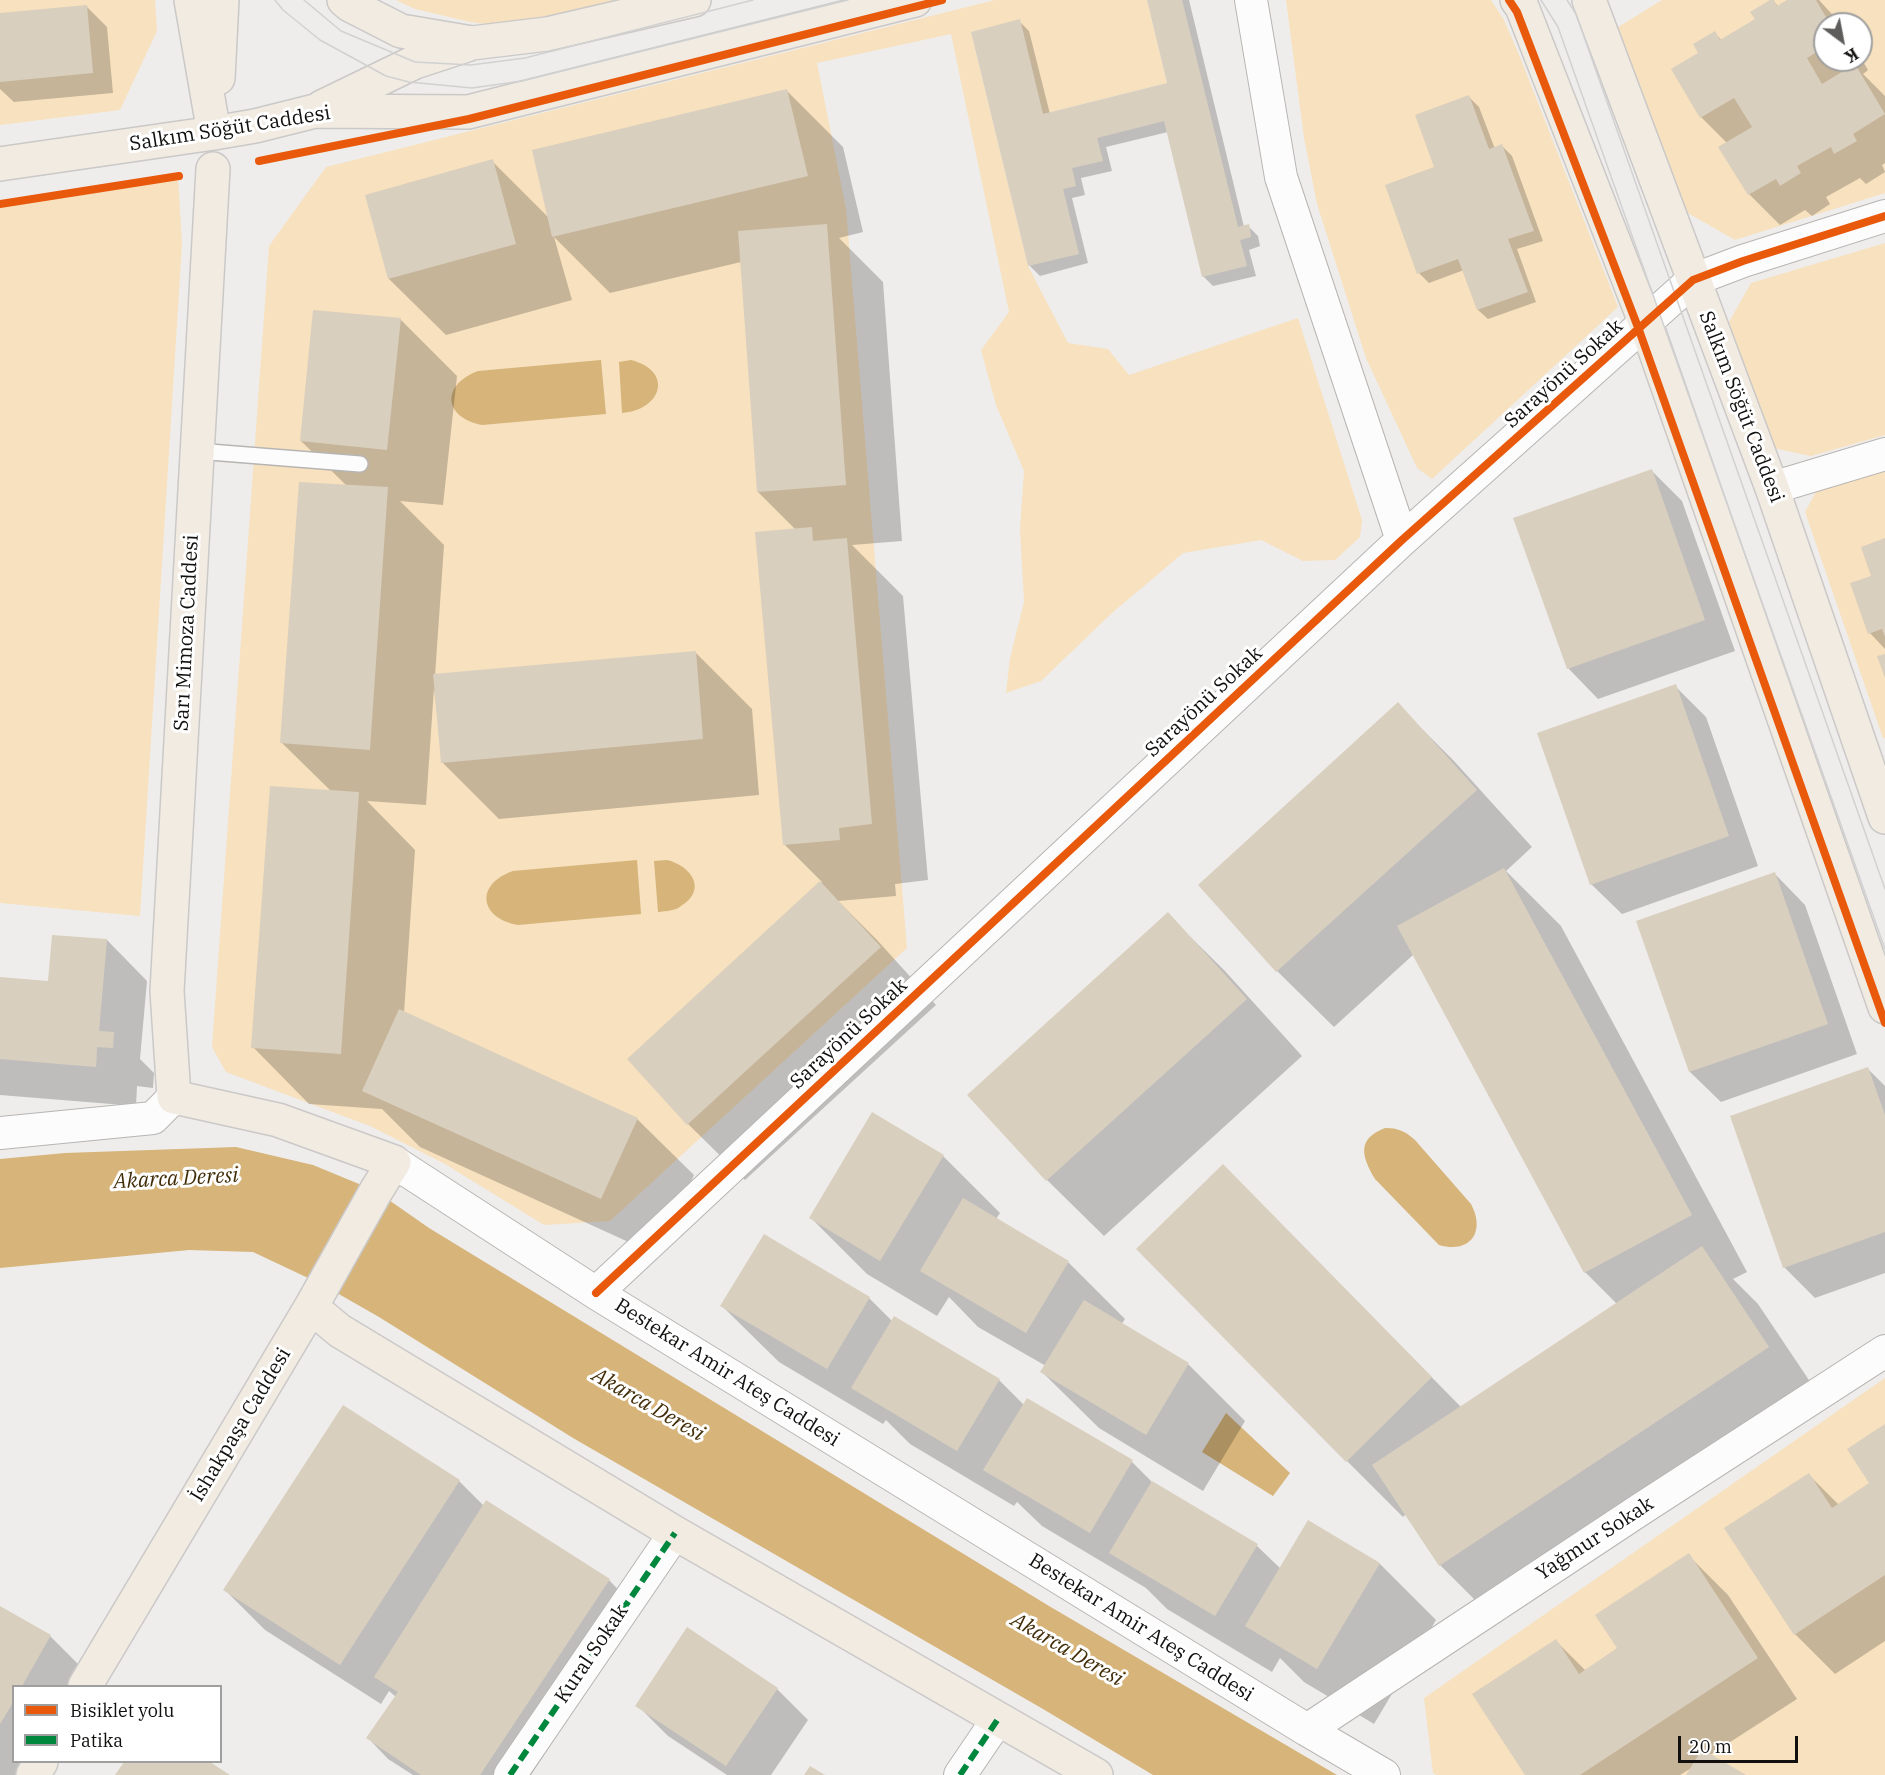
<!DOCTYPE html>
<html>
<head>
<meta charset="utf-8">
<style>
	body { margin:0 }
	#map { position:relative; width:1885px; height:1775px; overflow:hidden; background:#efedeb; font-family:"IBM Plex Serif",serif }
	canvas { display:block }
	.legend { position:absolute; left:12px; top:1685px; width:210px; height:78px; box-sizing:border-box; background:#fff; border:2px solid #a09f9f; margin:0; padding:8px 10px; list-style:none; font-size:18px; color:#11100f }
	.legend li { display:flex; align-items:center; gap:12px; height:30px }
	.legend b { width:30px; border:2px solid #a09f9f }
	.north { position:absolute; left:1813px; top:12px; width:60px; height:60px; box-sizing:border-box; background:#fff; border:2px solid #a09f9f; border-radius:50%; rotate:148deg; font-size:16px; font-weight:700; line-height:24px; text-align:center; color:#11100f }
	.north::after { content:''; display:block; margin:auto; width:21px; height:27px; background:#5f5d5c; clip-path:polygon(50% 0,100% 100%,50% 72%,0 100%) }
	.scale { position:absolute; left:1678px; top:1736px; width:120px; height:27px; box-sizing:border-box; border:3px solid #11100f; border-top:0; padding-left:8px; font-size:18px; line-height:21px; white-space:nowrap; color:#11100f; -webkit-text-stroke:4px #fff; paint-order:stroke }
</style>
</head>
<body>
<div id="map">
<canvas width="1885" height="1775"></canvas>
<ul class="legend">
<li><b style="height:8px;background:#e8590c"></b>Bisiklet yolu</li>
<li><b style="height:8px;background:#00873e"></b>Patika</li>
</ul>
<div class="north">K</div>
<div class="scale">20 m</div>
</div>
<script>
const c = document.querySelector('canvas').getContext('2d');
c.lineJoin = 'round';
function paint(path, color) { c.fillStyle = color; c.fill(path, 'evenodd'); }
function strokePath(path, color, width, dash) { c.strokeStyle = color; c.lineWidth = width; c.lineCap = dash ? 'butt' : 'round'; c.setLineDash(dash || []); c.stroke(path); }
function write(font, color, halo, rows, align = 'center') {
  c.font = font + ' "IBM Plex Serif",serif'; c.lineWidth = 6; c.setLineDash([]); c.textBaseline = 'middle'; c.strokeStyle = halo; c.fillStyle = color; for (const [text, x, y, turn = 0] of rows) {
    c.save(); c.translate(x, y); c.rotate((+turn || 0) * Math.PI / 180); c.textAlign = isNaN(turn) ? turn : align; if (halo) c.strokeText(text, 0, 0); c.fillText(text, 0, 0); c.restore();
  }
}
const green = new Path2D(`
	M0,0H155L157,31L120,110L0,125Z
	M396,0H622L507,27L470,22L415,9Z
	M995,0H1147L1167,83L1043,114L1020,20L971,32L1028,266L1068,343L1108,349L1129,375L1298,318L1362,520L1360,537L1335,560L1303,561L1261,540L1183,553L1112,613L1041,681L1006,693L1010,658L1024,602L1020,529L1024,471L996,405L981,350L1009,312L951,34L817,63L846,209L907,948L610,1221L544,1225L445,1164L370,1126L226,1072L212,1047L269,246L326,167Z
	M1286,0H1491L1504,20L1520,57L1618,307L1432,479L1417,468L1366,358L1317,204L1304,138Z
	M1662,0H1885V193L1735,240L1686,212L1615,29ZM1825,24H1861V60H1825Z
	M178,176L182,244L140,916L0,903V204Z
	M1885,243V435L1811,456L1773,448L1729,322L1751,283Z
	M1885,470V738H1883L1805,512L1817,490Z
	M1885,1378V1775H1436L1433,1773L1424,1698Z`);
const water = new Path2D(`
	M601,360L606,414L482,425C443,417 441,385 478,371Z
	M631,360C674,371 662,410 622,413L619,362Z
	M637,860L641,914L518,925C479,918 475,884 513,871Z
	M667,860C691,866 708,889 681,906C675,911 666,911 658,912L654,861Z
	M1385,1128C1398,1128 1405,1131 1415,1140L1471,1204C1486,1232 1470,1254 1439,1245L1375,1179C1362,1157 1356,1139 1385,1128Z
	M236,1147L313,1165L376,1191L429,1228L1049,1606L1337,1775H1153L1043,1709L573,1438L379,1317L323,1285L253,1252L189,1250L0,1268V1159L65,1153Z
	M1226,1413L1290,1473L1273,1496L1202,1452Z`);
const shadow = new Path2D(`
	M1148,0H1189L1244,227L1248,226L1258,236L1260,246L1249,250L1256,276L1213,286L1203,276L1168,132L1106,147L1112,171L1081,178L1085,195L1072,198L1088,263L1040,276L1030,266L973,33L1019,21L1029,31L1050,114L1169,84Z
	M1772,0L1779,7L1790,0H1819L1841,24H1825V60H1861V58L1868,70L1863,74L1885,96V163L1882,165L1885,172L1866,184L1860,178L1826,197L1830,204L1812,216L1805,210L1780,225L1749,194L1727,143L1701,117L1700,53L1715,33L1722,41L1757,20Z
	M86,6L107,27L113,93L14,102L0,89V15Z
	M786,90L843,147L863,232L839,238L883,282L902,541L852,545L903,596L928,880L895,884L896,896L838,901L877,940L936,1005L745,1180L688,1124L629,1059L822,882L784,844L796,530L758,492L741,262L610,293L554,237L572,300L446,335L389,279L367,196L492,161L549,218Z
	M1469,97L1479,107L1495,149L1502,146L1512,156L1543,241L1517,249L1536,302L1488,319L1478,310L1464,270L1429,283L1419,273L1436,168Z
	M400,319L457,376L443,505L400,501L444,545L435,676L695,652L752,709L759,795L499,819L443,763L434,688L426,805L367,801L415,850L404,1013L637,1119L694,1175L657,1255L420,1147L382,1109L309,1104L253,1047L331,791L282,743L347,486L301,441Z
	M1652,471L1682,501L1735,651L1598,699L1568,668Z
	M1885,539V649L1870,633L1873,577Z
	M1675,686L1706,717L1758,866L1622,914L1591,884Z
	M1398,705L1454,761L1532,847L1506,871L1561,926L1747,1272L1733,1279L1758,1304L1825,1404L1497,1622L1440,1565L1406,1514L1403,1517L1347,1461L1280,1223L1461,1407L1617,1304L1585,1272L1414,954L1334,1027L1277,971Z
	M1775,874L1805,905L1857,1054L1721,1102L1690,1072L1638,922Z
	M1167,914L1224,970L1302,1056L1104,1236L1047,1180L969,1095Z
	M107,940L147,981L140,1059L154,1073L153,1088L137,1086L136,1106L0,1095V978L50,982Z
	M1868,1069L1885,1086V1273L1815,1298L1784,1267Z
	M943,1156L1000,1213L996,1219L1068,1262L1125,1319L1121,1325L1189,1365L1245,1421L1203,1491L1099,1428L1042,1372L1046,1366L978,1327L949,1297L937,1316L867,1274L811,1218Z
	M869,1298L893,1322L999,1380L1024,1405L1132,1462L1154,1484L1257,1546L1281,1569L1380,1564L1436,1620L1374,1724L1304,1682L1280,1658L1272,1672L1167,1609L1146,1588L1042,1526L1017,1502L1014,1506L910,1444L886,1420L883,1424L779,1362L722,1306Z
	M1885,1426V1641L1835,1674L1795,1634L1808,1474L1839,1505L1871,1483Z
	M459,1481L484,1506L609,1580L639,1611L531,1775H413L388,1759L368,1738L396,1697L389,1691L381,1704L265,1630L225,1590Z
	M1688,1555L1728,1595L1797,1699L1710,1755L1743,1775H1688L1693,1767L1680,1775H1527L1556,1641L1586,1671L1619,1649Z
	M0,1607L50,1636L90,1676L84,1686H14V1762H42L34,1775H0Z
	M688,1630L777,1689L808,1720L771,1775H727L668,1736L637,1705Z
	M126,1762H207L228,1775H117Z`);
const building = new Path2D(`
	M1147,0H1182L1238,227L1249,224L1251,237L1240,240L1247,266L1202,277L1164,121L1097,138L1103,161L1072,168L1076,186L1063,189L1079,254L1028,266L971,32L1020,19L1043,114L1167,83Z
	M1770,0H1774L1777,6L1787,0H1816L1830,24H1825V47L1807,58L1822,84L1855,64L1885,114L1853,134L1857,141L1834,154L1831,147L1797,166L1801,173L1780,186L1776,179L1748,195L1718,147L1752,127L1734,98L1700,118L1671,69L1698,53L1693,44L1715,31L1720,40L1755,19L1750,12Z
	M87,5L93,73L0,82V13Z
	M787,89L808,176L552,237L532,150Z
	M1469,95L1489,149L1502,144L1534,231L1508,239L1528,292L1477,310L1458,259L1417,274L1385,185L1434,167L1415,115Z
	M493,159L516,244L388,279L365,195Z
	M827,224L846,485L757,492L738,231Z
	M313,310L401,318L387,450L300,441Z
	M1652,469L1705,620L1567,669L1513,518Z
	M299,482L388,487L370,750L280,743Z
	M812,527L813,541L847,538L872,824L839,828L840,840L783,845L755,532Z
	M1885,538V637L1882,629L1868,634L1850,583L1871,576L1861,547Z
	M696,651L703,739L441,763L433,674Z
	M1885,654V678L1877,656Z
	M1676,684L1729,836L1590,885L1537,733Z
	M1398,702L1477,790L1276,972L1198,885Z
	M270,786L359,792L341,1054L251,1048Z
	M1504,868L1692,1215L1584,1273L1397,926Z
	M1775,872L1828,1024L1689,1072L1636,921Z
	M820,881L881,947L687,1125L627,1059Z
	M1168,912L1247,999L1046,1181L967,1095Z
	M52,935L107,939L99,1031L114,1032L113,1048L97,1047L96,1067L0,1059V977L48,981Z
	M399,1009L638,1118L601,1199L362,1091Z
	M1868,1067L1885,1115V1232L1783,1268L1730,1116Z
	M872,1112L944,1155L880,1261L809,1218Z
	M1223,1164L1432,1377L1346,1462L1136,1249Z
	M963,1198L1069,1261L1026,1333L920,1271Z
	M764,1234L870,1297L827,1369L720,1306Z
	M1702,1246L1769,1347L1439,1566L1372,1465Z
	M1084,1300L1189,1363L1146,1435L1040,1372Z
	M894,1316L1000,1379L957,1451L851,1388Z
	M1027,1398L1133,1460L1090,1533L983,1470Z
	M343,1405L460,1480L340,1665L223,1590Z
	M1885,1424V1575L1794,1635L1724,1528L1809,1473L1832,1508L1869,1483L1847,1449Z
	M1152,1481L1258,1544L1215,1616L1109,1553Z
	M486,1500L610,1579L480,1775H421L366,1738L398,1692L374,1677Z
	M1308,1520L1380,1563L1317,1669L1245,1626Z
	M1689,1553L1758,1658L1580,1775H1525L1472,1694L1556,1639L1579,1674L1617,1648L1595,1615Z
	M0,1606L51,1635L22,1686H14V1701L0,1724Z
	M687,1627L778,1688L726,1766L635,1706Z
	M1702,1749L1746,1775H1686Z
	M124,1762H210L230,1775H115Z
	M810,1766L825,1775H804Z`);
const lane = new Path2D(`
	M197,451L360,464`);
const street = new Path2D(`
	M1251,0L1281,177L1402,540
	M1772,488L1885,454
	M0,1133L153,1118L174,1097
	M394,1162L596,1293L1307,1730L1384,1775
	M596,1293L1402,540L1693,280L1743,261L1885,216
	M1307,1730L1641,1509L1885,1351
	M510,1775L675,1533
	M960,1775L998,1719`);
const primary = new Path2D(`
	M191,0L214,133
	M344,0L350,5L401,31L472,43L547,34L694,0
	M1517,0L1522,7L1646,324L1885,1007
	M1589,0L1772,488L1885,817
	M218,78L222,0
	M322,107L415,62L467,45
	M0,164L214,133L255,126L315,111L468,112L915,0
	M311,1307L340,1331L675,1533L1096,1775
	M85,1686L311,1307L376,1191L394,1162L278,1120L174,1097L167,991L213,169
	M33,1775L41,1762`);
const tram = new Path2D(`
	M275,0L283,10L320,40L386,76L409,82L472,88L522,81L848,0
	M304,0L341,31L415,62L471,65L525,58L753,0
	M1541,0L1558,27L1885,949
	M1567,0L1576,14L1885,889`);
const quiet = new Path2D(`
	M510,1775L675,1533
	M960,1775L998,1719`);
const cycleway = new Path2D(`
	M1509,0L1517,12L1639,330L1885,1023
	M259,161L469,119L942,0
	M0,204L179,176
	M596,1293L1402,540L1693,280L1743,261L1885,216`);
const streetNames = [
	["Salkım Söğüt Caddesi",230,129,-9],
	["Sarayönü Sokak",1564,374,-42],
	["Salkım Söğüt Caddesi",1741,407,69],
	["Sarı Mimoza Caddesi",187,633,-87],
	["Sarayönü Sokak",1204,702,-43],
	["Sarayönü Sokak",849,1034,-43],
	["Bestekar Amir Ateş Caddesi",727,1373,32],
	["İshakpaşa Caddesi",241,1425,-59],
	["Yağmur Sokak",1595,1539,-33],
	["Bestekar Amir Ateş Caddesi",1141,1628,32],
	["Kural Sokak",592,1654,-56]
];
const waterNames = [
	["Akarca Deresi",176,1179,-3],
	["Akarca Deresi",648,1405,30],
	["Akarca Deresi",1067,1650,30]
];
paint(green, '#f7e1be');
paint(water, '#d6b47a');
paint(shadow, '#0003');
paint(building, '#d9cfbe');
strokePath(lane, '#b7b5b3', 18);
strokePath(street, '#b7b5b3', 34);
strokePath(primary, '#cac9c8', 36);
strokePath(lane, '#fdfcfc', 15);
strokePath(street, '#fdfcfc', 32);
strokePath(primary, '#f1ebe2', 33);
strokePath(tram, '#d1d1d1', 1.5);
strokePath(quiet, '#00873e', 6, [12, 6]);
strokePath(cycleway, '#e8590c', 8);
write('20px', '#11100f', '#fff', streetNames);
write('italic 21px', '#412d08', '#fff', waterNames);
</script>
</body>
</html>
